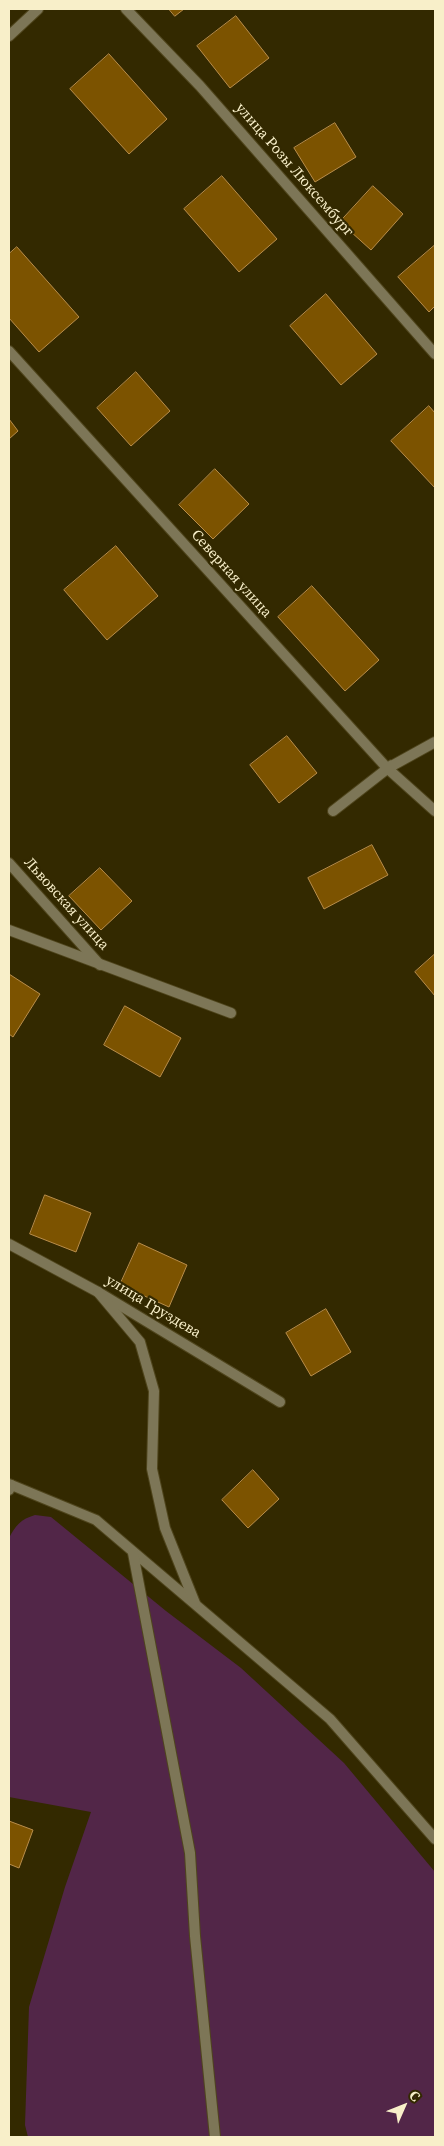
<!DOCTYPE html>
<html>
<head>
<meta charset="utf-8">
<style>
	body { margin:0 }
	#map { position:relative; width:444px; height:2146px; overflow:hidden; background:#332900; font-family:"Source Serif 4",serif }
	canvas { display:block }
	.frame { position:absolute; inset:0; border:10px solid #f8efc9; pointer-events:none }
	.north { position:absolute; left:379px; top:2081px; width:50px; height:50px; -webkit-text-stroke:4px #332900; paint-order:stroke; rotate:46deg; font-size:14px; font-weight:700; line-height:20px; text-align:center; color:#f8efc9 }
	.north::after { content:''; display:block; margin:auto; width:18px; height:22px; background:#f8efc9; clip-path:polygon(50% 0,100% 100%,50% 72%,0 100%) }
</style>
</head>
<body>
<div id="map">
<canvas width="444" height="2146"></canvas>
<div class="frame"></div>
<div class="north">С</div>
</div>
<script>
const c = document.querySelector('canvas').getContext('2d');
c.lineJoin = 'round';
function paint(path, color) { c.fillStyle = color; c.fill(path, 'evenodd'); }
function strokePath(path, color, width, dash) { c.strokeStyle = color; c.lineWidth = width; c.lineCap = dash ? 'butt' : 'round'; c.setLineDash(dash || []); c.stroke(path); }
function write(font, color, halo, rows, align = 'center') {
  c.font = font + ' "Source Serif 4",serif'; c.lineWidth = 4.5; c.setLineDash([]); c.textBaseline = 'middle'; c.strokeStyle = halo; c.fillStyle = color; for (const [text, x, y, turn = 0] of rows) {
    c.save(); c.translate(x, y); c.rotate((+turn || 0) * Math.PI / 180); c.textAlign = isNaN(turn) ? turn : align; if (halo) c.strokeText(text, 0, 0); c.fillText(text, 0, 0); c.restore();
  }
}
const green = new Path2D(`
	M35,1515L51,1517L166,1611L241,1668L344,1763L435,1872V2137H28L25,2125L29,2007L65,1887L91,1812L9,1797V1538C15,1526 21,1519 35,1515Z`);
const building = new Path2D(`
	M169,9H184L175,16Z
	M236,16L269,58L230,88L197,46Z
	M109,54L167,119L129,154L70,89Z
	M335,123L356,157L315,182L294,148Z
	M222,176L277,239L239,272L184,209Z
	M373,186L403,214L371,250L340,222Z
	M434,246L435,248V306L429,312L398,277Z
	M17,247L79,317L39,352L9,318V254Z
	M326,294L377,354L341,385L290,326Z
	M136,372L170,411L131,446L97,408Z
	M429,406L435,413V488L391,441Z
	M9,419L18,431L9,439Z
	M215,469L249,504L213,539L179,505Z
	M116,546L158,596L107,640L64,590Z
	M312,586L379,660L345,691L278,617Z
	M287,736L317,773L279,803L250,765Z
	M372,845L388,875L324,909L308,878Z
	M100,868L132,901L101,930L69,896Z
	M435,954V996L415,972Z
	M9,974L40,994L13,1037L9,1034Z
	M125,1006L181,1038L160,1077L104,1045Z
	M45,1195L91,1213L76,1252L30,1234Z
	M139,1243L187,1265L169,1307L120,1285Z
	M326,1309L351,1352L311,1376L286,1333Z
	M253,1470L279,1499L248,1528L222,1500Z
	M9,1821L33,1830L19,1868L9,1864Z`);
const lane = new Path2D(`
	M9,36L38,9
	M388,768L435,742
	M333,811L392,765
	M9,930L231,1013
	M9,1244L98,1292L280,1402
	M9,1484L96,1520L330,1719L435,1839`);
const street = new Path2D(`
	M126,9L200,86L435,354
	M9,351L387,768L435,811
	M9,863L100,965
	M98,1292L140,1342L154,1391L152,1469L165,1528L195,1603
	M9,1490L11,1485
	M133,1553L190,1853L195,1936L215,2137`);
const streetNames = [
	["улица Розы Люксембург",294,170,49],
	["Северная улица",231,574,48],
	["Львовская улица",66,904,48],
	["улица Груздева",153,1307,31]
];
paint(green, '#522648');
paint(building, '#7c5300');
strokePath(building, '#b98d4a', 1);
strokePath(lane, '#4f451c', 12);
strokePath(street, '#4f451c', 12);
strokePath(lane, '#7d7657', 10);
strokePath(street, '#7d7657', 10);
write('15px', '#f8efc9', '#332900', streetNames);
</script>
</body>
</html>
